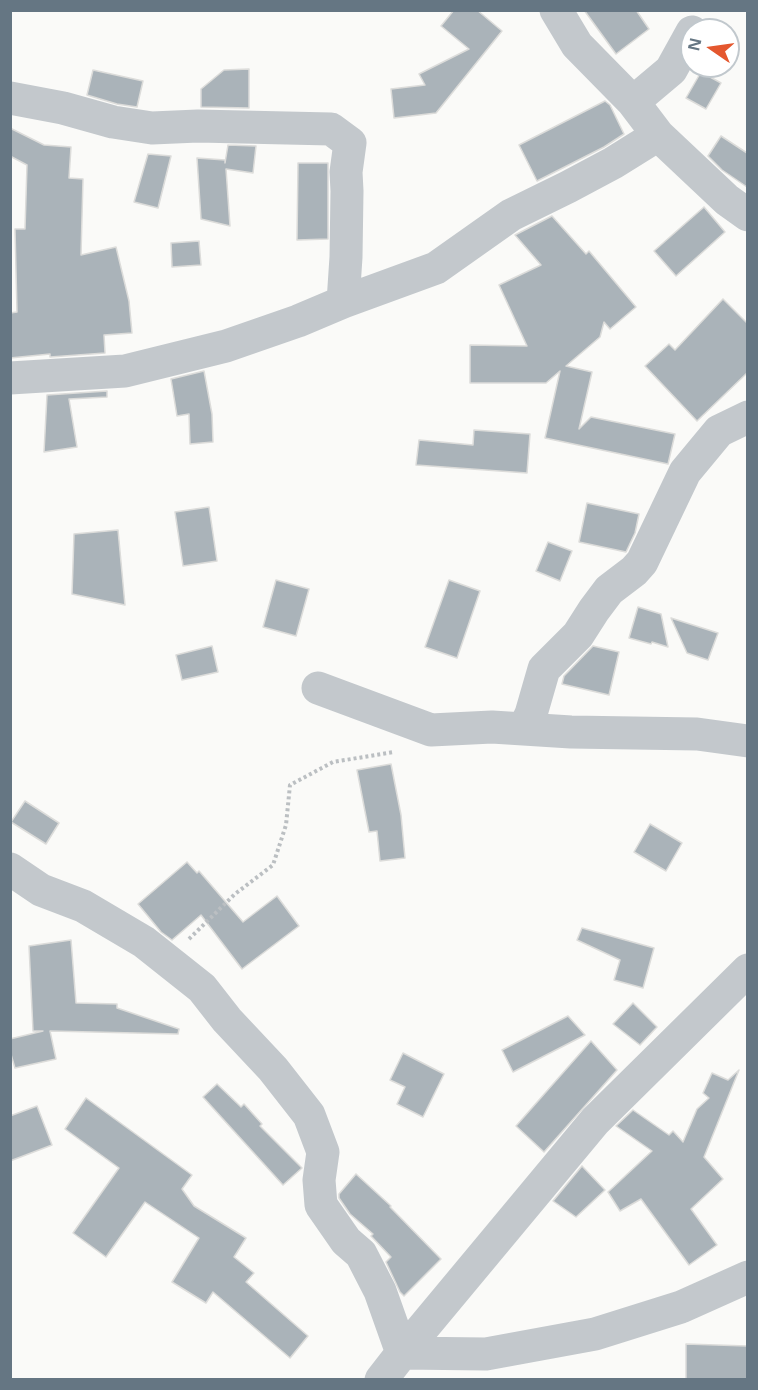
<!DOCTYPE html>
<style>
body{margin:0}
#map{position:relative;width:758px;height:1390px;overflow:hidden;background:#fafaf8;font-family:"Open Sans",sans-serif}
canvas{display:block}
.frame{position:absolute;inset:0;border:12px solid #657683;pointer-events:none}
.north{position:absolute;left:680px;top:18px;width:60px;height:60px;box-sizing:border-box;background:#fff;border:2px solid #c1c8cd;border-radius:50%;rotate:283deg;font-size:16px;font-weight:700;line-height:24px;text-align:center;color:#657683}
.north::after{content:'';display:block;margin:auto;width:21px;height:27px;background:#e4572e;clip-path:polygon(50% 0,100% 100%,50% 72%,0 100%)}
</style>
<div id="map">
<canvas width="758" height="1390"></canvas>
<div class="frame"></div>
<div class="north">N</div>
</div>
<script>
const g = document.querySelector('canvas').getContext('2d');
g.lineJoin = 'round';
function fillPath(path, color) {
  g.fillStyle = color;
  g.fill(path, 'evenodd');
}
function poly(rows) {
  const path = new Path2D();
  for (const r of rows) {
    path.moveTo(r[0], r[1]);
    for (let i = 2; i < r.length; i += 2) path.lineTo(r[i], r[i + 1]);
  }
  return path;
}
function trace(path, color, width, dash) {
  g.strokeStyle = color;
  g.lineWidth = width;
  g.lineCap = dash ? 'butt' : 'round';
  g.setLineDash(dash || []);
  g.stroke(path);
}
const building = poly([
 [454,10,477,10,502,31,436,113,394,118,391,89,425,85,419,74,469,49,441,26,454,10],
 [584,10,636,10,649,29,616,54,584,10],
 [249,69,249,108,201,107,201,89,224,70,249,69],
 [93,70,143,81,137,107,117,104,87,95,93,70],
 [701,72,721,83,706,109,686,98,701,72],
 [605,101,610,105,624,134,604,147,537,181,519,145,605,101],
 [10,128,44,145,71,147,69,178,83,179,81,255,116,247,129,301,132,333,104,335,105,353,50,357,50,354,10,358,10,313,17,312,15,229,25,229,27,165,10,156,10,128],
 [721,136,747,153,747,187,722,170,708,156,721,136],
 [228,145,256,146,253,173,226,169,230,226,201,219,197,158,225,160,225,163,228,145],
 [148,154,171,156,158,208,134,202,148,154],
 [298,163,328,163,328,239,297,240,298,163],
 [704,207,725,232,676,276,654,251,704,207],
 [552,216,586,254,589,251,636,307,610,329,604,322,600,337,566,366,592,372,579,429,591,417,675,434,668,464,545,438,560,371,546,383,470,383,470,345,527,346,499,285,541,265,515,235,552,216],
 [199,241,201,265,172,267,171,243,199,241],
 [723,299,747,323,747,373,697,421,645,366,669,344,675,350,723,299],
 [204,371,212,414,213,442,190,444,189,414,177,416,171,379,204,371],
 [107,391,107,397,69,399,77,447,44,452,47,395,107,391],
 [474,430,530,434,527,473,416,465,419,440,473,445,474,430],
 [587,503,639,514,635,533,626,552,579,542,587,503],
 [209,507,217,561,183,566,175,512,209,507],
 [118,530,125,605,72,594,74,534,118,530],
 [548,542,572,551,560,581,536,571,548,542],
 [276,580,309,589,296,636,263,627,276,580],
 [449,580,480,591,457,658,425,647,449,580],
 [638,607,661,614,668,647,652,642,651,644,629,638,638,607],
 [671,618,718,633,708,660,687,653,671,618],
 [212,646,218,672,182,680,176,655,212,646],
 [593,646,619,652,609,695,562,684,564,676,593,646],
 [391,764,401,815,405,858,380,861,377,831,369,832,357,770,391,764],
 [25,801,59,823,46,844,11,822,25,801],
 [650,824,682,843,666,871,634,852,650,824],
 [187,862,197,873,199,871,243,922,277,896,299,926,242,969,201,915,172,940,161,932,138,904,187,862],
 [582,928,654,948,643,988,614,980,620,960,577,940,582,928],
 [71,940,76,1003,117,1004,117,1008,179,1029,178,1034,50,1031,56,1059,15,1068,10,1051,10,1039,43,1031,33,1031,29,946,71,940],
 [633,1003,657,1027,640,1045,613,1024,633,1003],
 [568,1016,585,1035,513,1072,502,1050,568,1016],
 [591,1041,617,1070,544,1152,516,1126,591,1041],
 [403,1053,444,1074,423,1117,397,1104,405,1087,390,1080,403,1053],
 [739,1070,704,1157,723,1179,691,1209,717,1245,689,1265,641,1199,620,1211,608,1192,652,1151,616,1126,633,1110,669,1135,673,1131,683,1142,697,1109,709,1098,703,1093,712,1073,728,1080,739,1070],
 [217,1084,241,1107,244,1104,262,1124,260,1126,302,1168,283,1185,203,1097,217,1084],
 [86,1098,192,1175,182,1189,194,1206,246,1238,234,1257,254,1273,246,1282,308,1336,290,1358,213,1292,206,1303,172,1282,199,1238,145,1202,106,1257,73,1233,119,1168,65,1129,86,1098],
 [37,1106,52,1145,10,1161,10,1116,37,1106],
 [582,1166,605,1190,576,1217,553,1201,582,1166],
 [356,1174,391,1206,390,1207,441,1259,404,1296,400,1292,386,1262,391,1257,371,1236,373,1234,350,1214,339,1198,339,1194,356,1174],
 [686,1344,747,1346,747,1380,686,1380,686,1344]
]);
const path = poly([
 [189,939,235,894,273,865,286,825,290,785,333,762,394,752]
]);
const street = poly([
 [556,10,577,45,633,102,658,135],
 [10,98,63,108,113,122,152,128,198,126,331,129,350,143,346,172,347,191,346,257,343,302],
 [633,102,671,70,692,32],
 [10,378,125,371,226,346,298,321,343,302,436,268,511,215,568,187,613,163,658,135,727,200,748,215],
 [318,688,431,730,492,727,571,732,697,734,748,741],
 [524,729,531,714,544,669,578,635,594,610,609,590,634,571,642,562,685,472,719,431,748,417],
 [10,869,41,890,83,906,144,942,202,988,227,1020,273,1069,309,1115,323,1152,319,1180,321,1205,346,1241,361,1254,380,1291,402,1353],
 [402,1353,595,1121,748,970],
 [381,1380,402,1353,486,1354,595,1334,681,1307,748,1277]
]);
fillPath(building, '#aab3b9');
trace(building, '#dcdcda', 1.5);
trace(path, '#bbbfc2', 4, [3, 3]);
trace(street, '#c3c8cc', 33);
</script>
